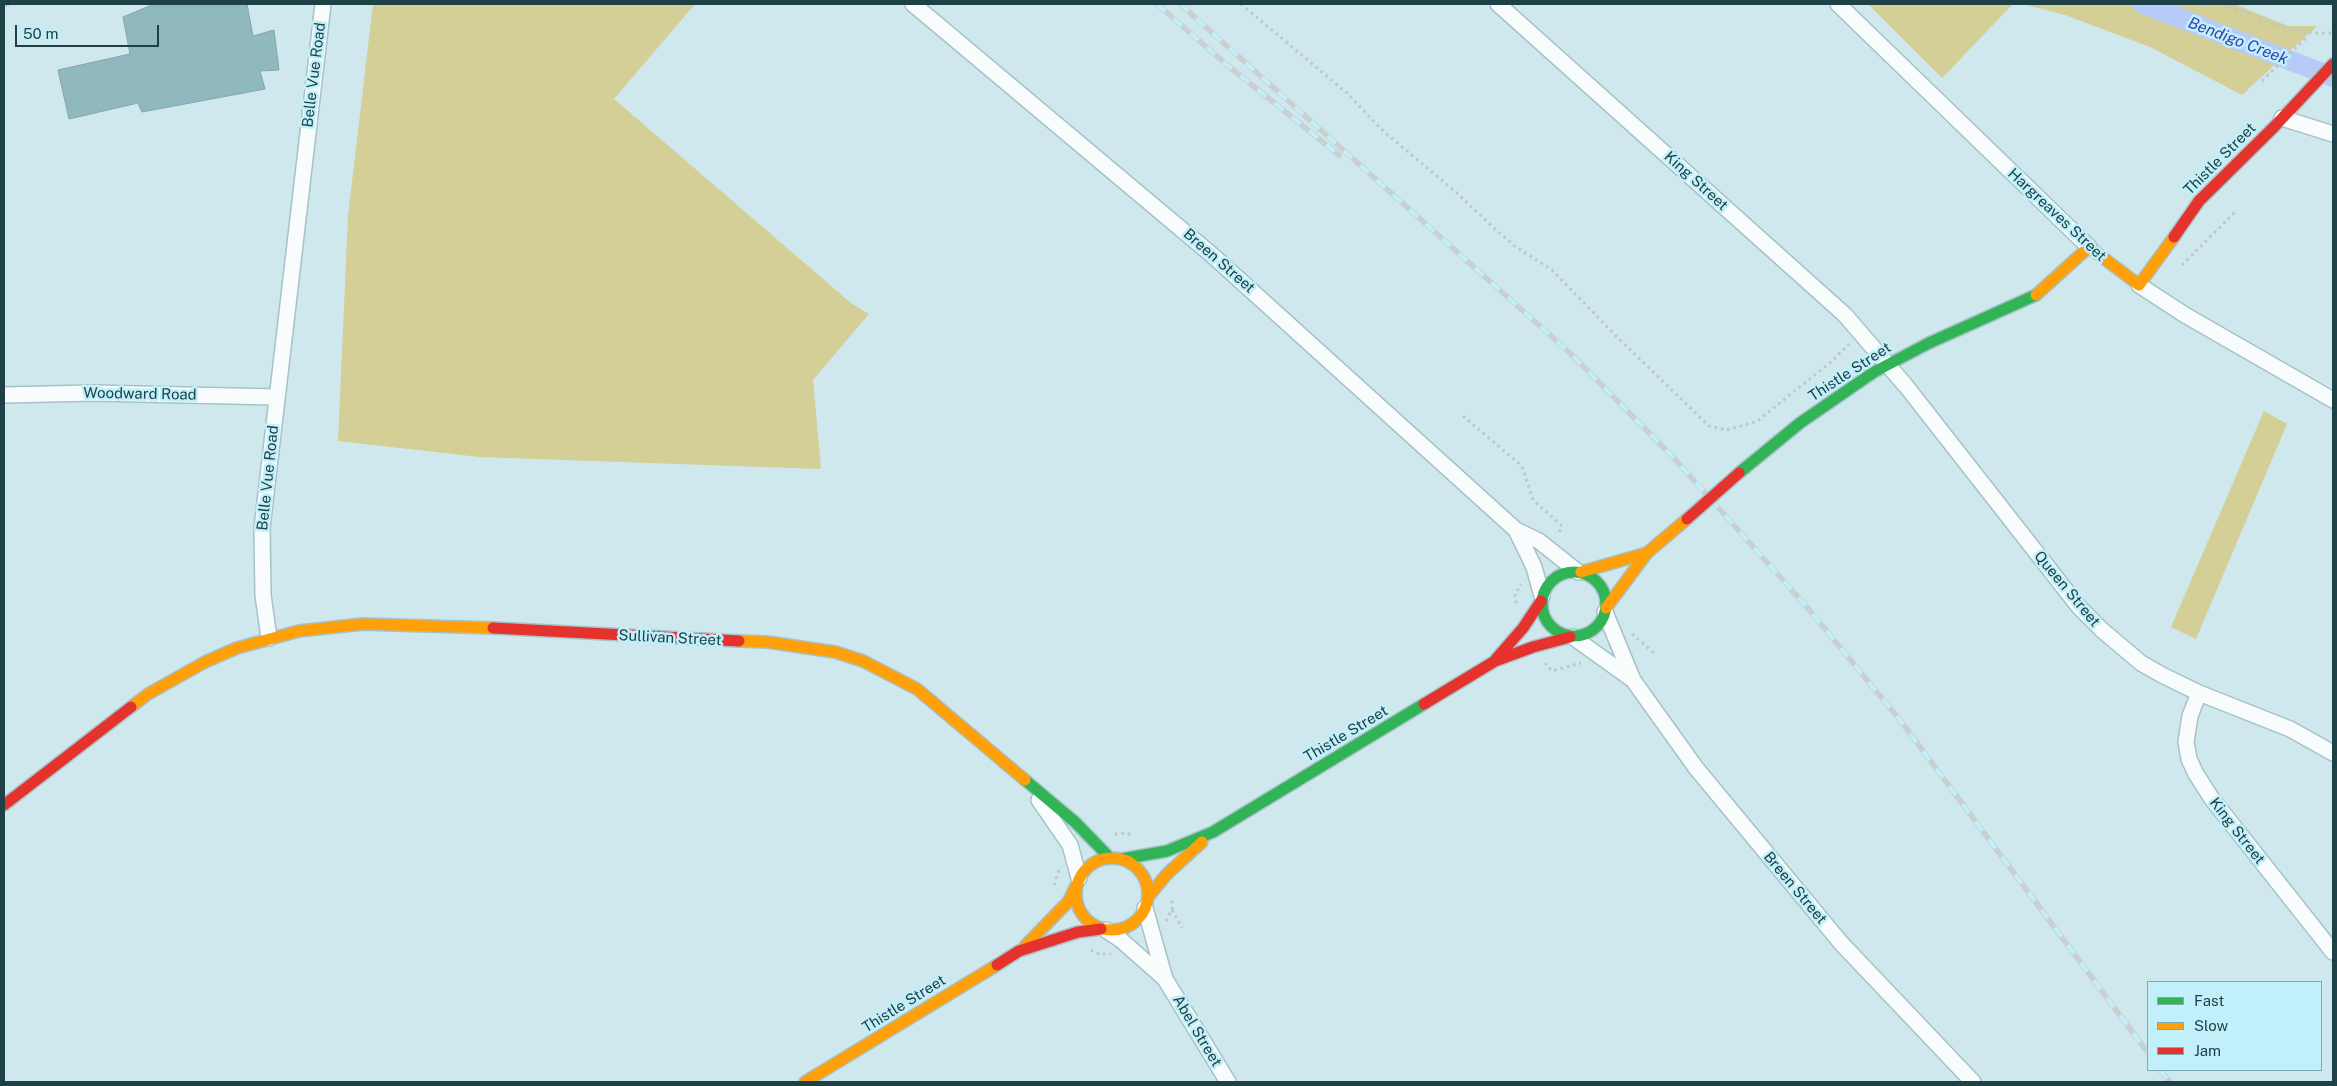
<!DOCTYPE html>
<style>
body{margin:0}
#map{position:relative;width:2337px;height:1086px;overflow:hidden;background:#cfe8ed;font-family:"Public Sans",sans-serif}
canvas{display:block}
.frame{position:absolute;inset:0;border:5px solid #1e4047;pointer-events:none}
.legend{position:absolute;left:2147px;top:981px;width:175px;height:90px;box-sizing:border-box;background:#c2f0fa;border:1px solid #80aab2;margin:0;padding:6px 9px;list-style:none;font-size:15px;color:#1e4047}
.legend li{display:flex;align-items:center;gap:10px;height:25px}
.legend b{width:25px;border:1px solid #80aab2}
.scale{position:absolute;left:15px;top:25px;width:144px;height:22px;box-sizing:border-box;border:2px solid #1e4047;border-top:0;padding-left:6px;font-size:15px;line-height:18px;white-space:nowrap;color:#1e4047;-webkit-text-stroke:4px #c2f0fa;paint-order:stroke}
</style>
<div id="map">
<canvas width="2337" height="1086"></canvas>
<div class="frame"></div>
<ul class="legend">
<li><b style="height:6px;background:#30b455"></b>Fast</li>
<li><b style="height:6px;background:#ff9f0a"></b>Slow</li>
<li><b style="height:6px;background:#e5322d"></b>Jam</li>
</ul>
<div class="scale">50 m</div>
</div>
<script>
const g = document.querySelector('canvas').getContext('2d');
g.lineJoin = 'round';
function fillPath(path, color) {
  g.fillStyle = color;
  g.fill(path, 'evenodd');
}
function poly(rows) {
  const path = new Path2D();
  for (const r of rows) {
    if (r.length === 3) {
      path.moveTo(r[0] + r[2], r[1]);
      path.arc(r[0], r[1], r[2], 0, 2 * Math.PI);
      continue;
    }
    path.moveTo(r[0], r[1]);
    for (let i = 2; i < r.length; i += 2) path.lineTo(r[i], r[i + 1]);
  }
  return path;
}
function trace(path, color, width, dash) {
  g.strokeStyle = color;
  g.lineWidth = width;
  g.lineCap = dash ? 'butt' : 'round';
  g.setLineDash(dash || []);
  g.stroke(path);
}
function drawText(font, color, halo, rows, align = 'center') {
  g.font = font + ' "Public Sans",sans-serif';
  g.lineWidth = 5;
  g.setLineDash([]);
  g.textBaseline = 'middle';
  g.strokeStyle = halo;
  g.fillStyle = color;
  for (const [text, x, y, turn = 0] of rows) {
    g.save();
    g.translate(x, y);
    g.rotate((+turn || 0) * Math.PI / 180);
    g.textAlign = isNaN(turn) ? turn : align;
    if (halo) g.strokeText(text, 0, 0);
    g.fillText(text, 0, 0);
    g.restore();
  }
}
const green = poly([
 [373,4,695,4,614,99,851,303,869,314,813,380,821,469,479,457,338,441,348,216],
 [1868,4,2013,4,1942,78],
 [2023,4,2234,4,2288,26,2317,26,2242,95,2150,47,2065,15],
 [2264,411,2287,424,2196,639,2171,627]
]);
const stream = poly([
 [4,5,7,4]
]);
const canal = poly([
 [2143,4,2333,77]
]);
const building = poly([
 [154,4,247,4,253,36,274,30,279,70,260,71,265,89,142,112,138,103,69,119,58,70,130,54,123,17,154,4]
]);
const path = poly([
 [1241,4,1348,94,1382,130,1457,193,1497,231,1516,247,1552,270,1614,334,1709,426,1726,430,1756,422,1831,362,1849,344],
 [2223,4,2287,29,2313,33,2333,33],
 [2262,81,2306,38],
 [2182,265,2236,211],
 [1463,416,1522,466,1533,500,1562,526,1558,535],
 [1516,603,1515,595,1521,584],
 [1632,634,1654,653],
 [1545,663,1552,671,1581,663],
 [1115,834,1127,833,1133,836],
 [1054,885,1059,870],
 [1172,910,1182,928],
 [1166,921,1172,909,1172,899],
 [1091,950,1099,954,1111,954]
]);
const street = poly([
 [913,4,1212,255,1516,530,1539,541,1578,572],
 [1498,4,1845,315,1906,386,2079,607,2102,630,2141,663,2162,675,2199,693,2290,729,2333,753],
 [1838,4,2089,247],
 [2282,118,2333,134],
 [2139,285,2185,315,2333,400],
 [4,395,93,393,277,397],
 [1516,530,1534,567,1542,596],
 [1605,612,1633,680,1696,768,1841,943,1973,1082],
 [1573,637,1633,680],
 [269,638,263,595,262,528,323,4],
 [2199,693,2190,716,2186,742,2189,759,2196,774,2212,799,2333,952],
 [1039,800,1070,845,1079,878],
 [1145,908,1165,979,1228,1082],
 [1106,930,1121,940,1164,978]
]);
const fast = poly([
 [1739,473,1800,423,1874,372,1929,343,2036,295],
 [1574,604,32],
 [1025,780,1075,822,1109,857],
 [1122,859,1167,851,1213,832,1424,704]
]);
const slow = poly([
 [2036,295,2089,247,2139,285,2174,237],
 [1581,572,1647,553],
 [1606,608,1647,553,1687,519],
 [739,641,767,642,835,652,863,661,917,689,1025,780],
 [131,707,148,694,205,662,237,648,299,631,363,624,493,628],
 [1112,894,36],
 [1148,897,1167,874,1202,842],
 [1025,946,1068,902,1076,886],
 [805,1082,997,965]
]);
const jam = poly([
 [2174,237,2199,201,2274,127,2333,64],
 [493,628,739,641],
 [1496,659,1523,628,1541,601],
 [1424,704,1495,661,1533,647,1570,637],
 [4,805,131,707],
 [997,965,1019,951,1078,932,1101,929]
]);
const rail = poly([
 [1157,4,1226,64,1339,155],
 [1180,4,1570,353,1672,456,1806,606,1900,720,2148,1053],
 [2160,1070,2170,1082]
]);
const jamBridge = poly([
 [1687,519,1739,473]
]);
const streetNames = [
 ["Belle Vue Road",314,75,-83],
 ["Thistle Street",2220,159,-45],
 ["King Street",1696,181,42],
 ["Hargreaves Street",2057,215,43],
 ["Breen Street",1219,261,41],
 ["Thistle Street",1850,372,-33],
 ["Woodward Road",140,394,1],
 ["Belle Vue Road",268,478,-84],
 ["Queen Street",2067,589,50],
 ["Sullivan Street",670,638,3],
 ["Thistle Street",1346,734,-31],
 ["King Street",2237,831,52],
 ["Breen Street",1795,888,50],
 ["Thistle Street",904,1004,-32],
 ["Abel Street",1197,1031,59]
];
const waterNames = [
 ["Bendigo Creek",2238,41,21]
];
fillPath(green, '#d4ce97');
trace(stream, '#b7cbf8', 5.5);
trace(canal, '#b7cbf8', 20);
fillPath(building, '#90b8bf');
trace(building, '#88a3a8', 1);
trace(street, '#a7c2c7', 18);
trace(fast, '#a7c2c7', 14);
trace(slow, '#a7c2c7', 14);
trace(jam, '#a7c2c7', 14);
trace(path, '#bbc7c8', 3, [2.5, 4]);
trace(street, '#f8fcfc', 15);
trace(fast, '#30b455', 11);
trace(slow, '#ff9f0a', 11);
trace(jam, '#e5322d', 11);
trace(rail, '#c8d0d2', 5.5);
trace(rail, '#c2f0fa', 4, [11]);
trace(jamBridge, '#a7c2c7', 14, []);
trace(jamBridge, '#e5322d', 11);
drawText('15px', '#1e4047', '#c2f0fa', streetNames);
drawText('italic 16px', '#343fb2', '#c2f0fa', waterNames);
</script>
